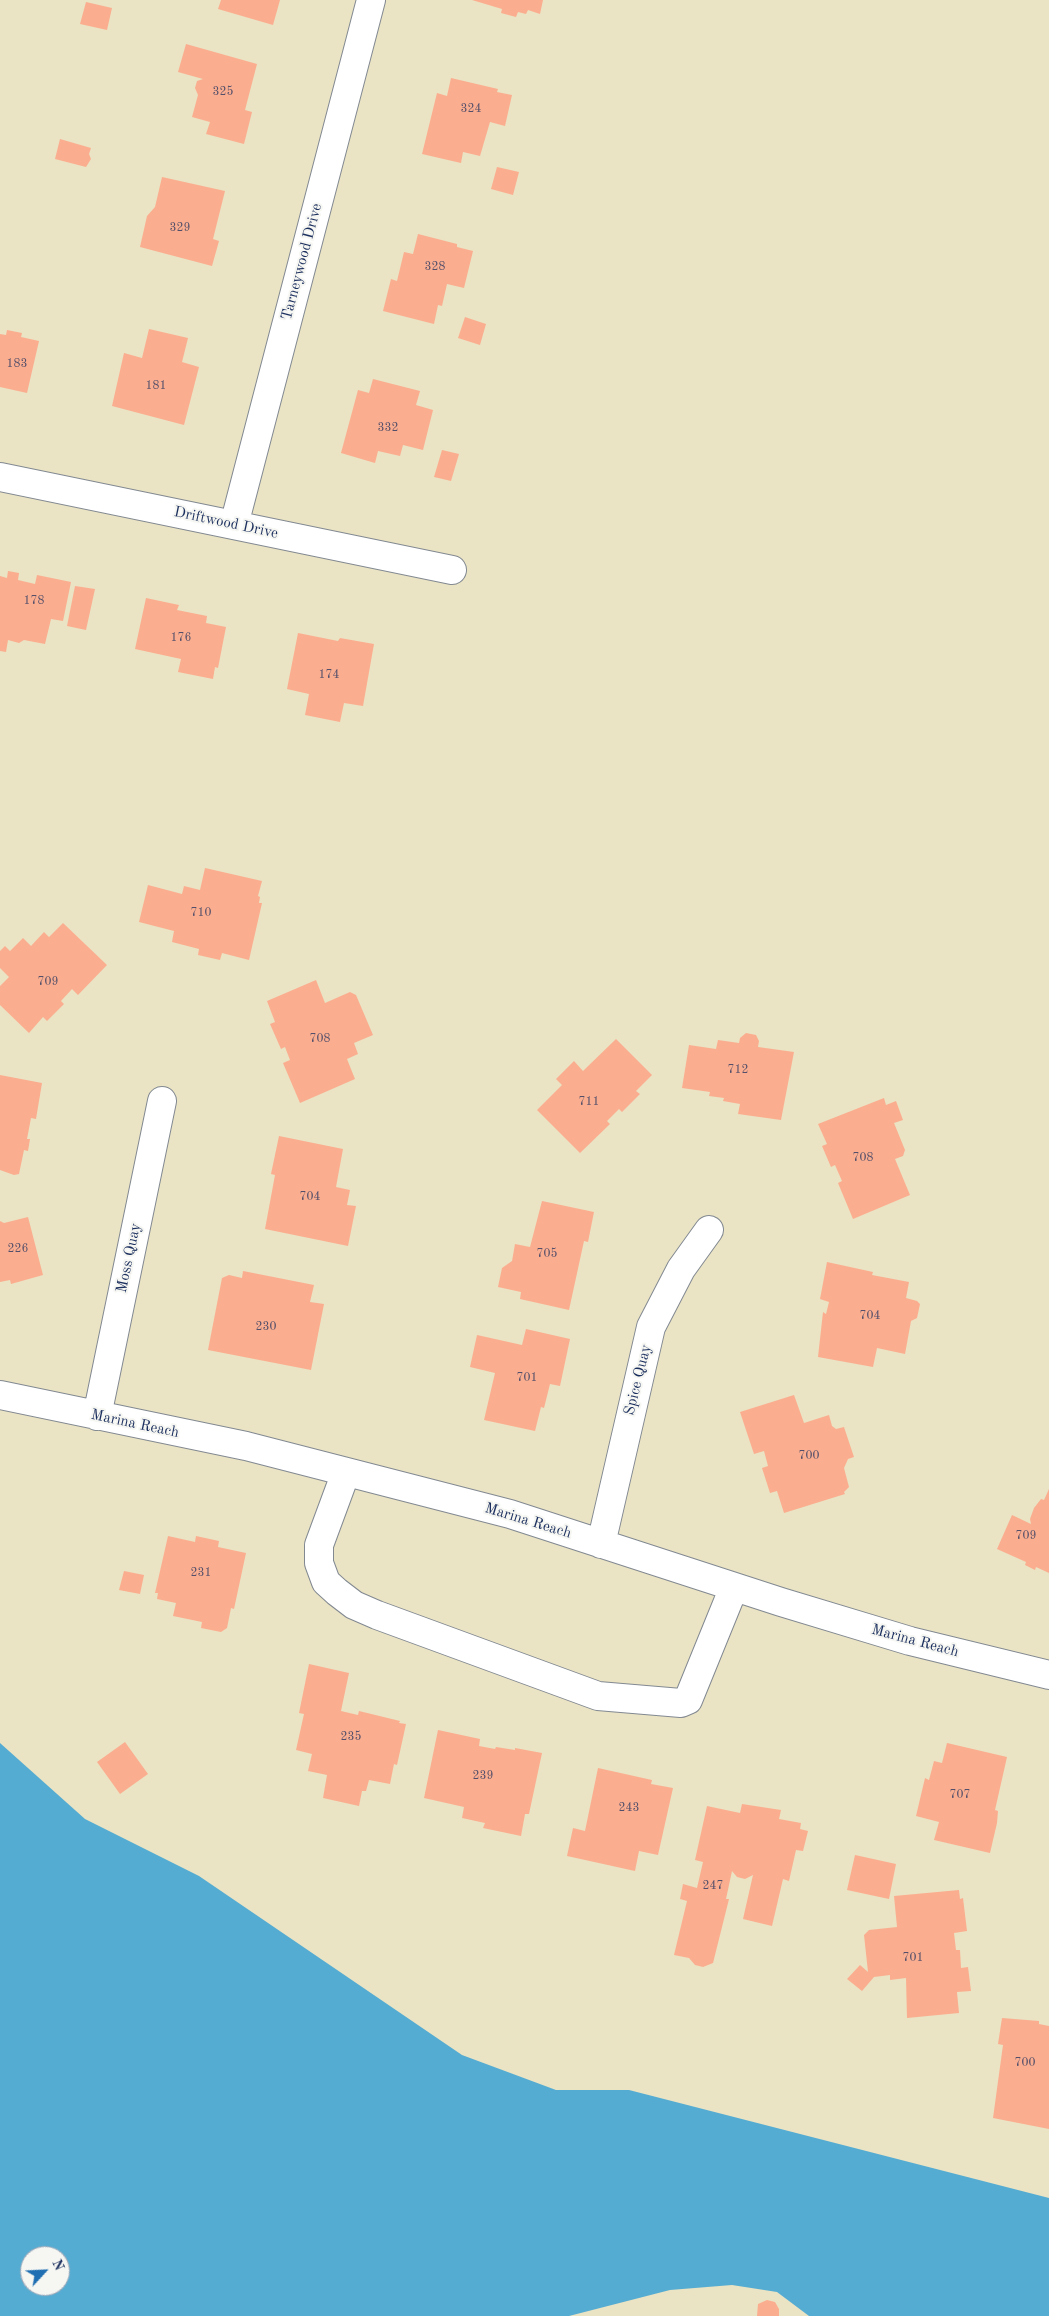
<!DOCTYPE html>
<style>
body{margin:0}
#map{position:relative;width:1049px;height:2316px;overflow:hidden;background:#eae3c4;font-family:"Old Standard TT",serif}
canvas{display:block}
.north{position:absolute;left:20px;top:2246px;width:50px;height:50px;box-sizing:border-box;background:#f6f6f2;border:1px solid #9ea6b7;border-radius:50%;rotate:65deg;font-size:14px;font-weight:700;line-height:20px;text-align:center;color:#1b2f5e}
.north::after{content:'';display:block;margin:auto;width:18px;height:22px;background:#1f6fb2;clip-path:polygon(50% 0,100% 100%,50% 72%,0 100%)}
</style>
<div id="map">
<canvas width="1049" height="2316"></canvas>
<div class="north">N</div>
</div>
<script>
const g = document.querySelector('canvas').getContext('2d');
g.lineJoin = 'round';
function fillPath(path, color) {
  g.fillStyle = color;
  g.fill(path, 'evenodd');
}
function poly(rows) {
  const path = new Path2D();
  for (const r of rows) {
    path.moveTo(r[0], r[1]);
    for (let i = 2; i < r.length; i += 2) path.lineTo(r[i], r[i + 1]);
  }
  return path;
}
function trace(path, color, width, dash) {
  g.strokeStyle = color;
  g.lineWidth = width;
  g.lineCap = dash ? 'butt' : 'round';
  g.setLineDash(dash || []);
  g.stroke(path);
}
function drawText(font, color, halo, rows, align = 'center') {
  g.font = font + ' "Old Standard TT",serif';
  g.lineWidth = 4;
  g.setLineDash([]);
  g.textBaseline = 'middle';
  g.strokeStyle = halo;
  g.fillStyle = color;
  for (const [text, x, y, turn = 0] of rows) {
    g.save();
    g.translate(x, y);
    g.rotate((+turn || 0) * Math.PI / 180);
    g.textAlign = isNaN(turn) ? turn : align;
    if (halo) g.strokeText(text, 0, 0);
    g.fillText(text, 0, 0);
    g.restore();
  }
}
const water = poly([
 [0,1743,85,1819,199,1876,462,2055,556,2090,629,2090,1049,2198,1049,2316,809,2316,777,2292,732,2285,670,2290,569,2316,0,2316],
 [30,2256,60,2256,60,2286,30,2286]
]);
const building = poly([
 [221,0,280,0,273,25,218,9],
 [472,0,543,0,540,14,528,10,526,14,518,12,516,17,501,13,502,9],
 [86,2,112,8,107,30,80,24],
 [186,44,257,64,245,110,252,112,244,144,206,134,210,122,192,117,198,95,195,88,197,81,203,79,178,72],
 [451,78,498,89,497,92,512,95,505,126,490,122,480,156,463,152,461,163,422,154,437,93,447,96],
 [60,139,91,148,89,154,91,159,86,167,55,159],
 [497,167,519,172,513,195,491,189],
 [162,177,225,191,213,239,219,241,212,266,140,247,147,216,155,207],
 [418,234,457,244,457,247,473,251,464,288,447,284,442,306,438,305,434,324,383,311,391,279,397,281,404,252,413,254],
 [465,317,486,324,480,345,458,338],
 [149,329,188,338,182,362,199,367,184,425,112,406,124,353,142,358],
 [7,330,22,333,21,337,39,341,27,393,0,387,0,334,6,335],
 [373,379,420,391,416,405,433,410,423,450,403,445,400,456,378,451,375,463,341,453,358,390,369,393],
 [442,450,459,454,451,481,434,477],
 [8,571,19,573,18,580,35,584,37,575,71,582,63,621,51,619,45,644,24,640,19,643,8,640,6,652,0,651,0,576,7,578],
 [75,586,95,589,86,630,67,626],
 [146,598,179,605,177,610,207,616,206,623,226,627,218,668,215,667,213,679,178,672,181,659,135,649],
 [298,633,338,641,340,638,374,644,363,706,344,703,340,722,305,715,309,694,287,689],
 [205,868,262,881,258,896,260,897,259,903,262,903,249,960,222,953,220,960,198,955,199,949,172,942,174,931,139,922,148,885,182,894,184,886,200,890],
 [63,923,107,965,78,995,72,989,61,1001,64,1004,47,1021,43,1017,29,1033,0,1005,0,986,9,977,0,968,0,951,5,946,10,951,23,938,31,946,44,932,49,937],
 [316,980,325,1003,350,992,356,995,373,1035,354,1043,358,1054,347,1059,355,1079,300,1103,283,1063,290,1060,285,1047,281,1049,270,1024,275,1022,267,1001],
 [746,1033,756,1035,759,1041,758,1047,794,1052,781,1120,738,1114,740,1104,723,1101,724,1098,709,1096,710,1092,682,1088,689,1045,716,1049,718,1040,739,1043,740,1038],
 [616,1039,652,1075,636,1091,640,1094,622,1112,619,1109,607,1121,610,1124,580,1153,537,1110,562,1085,556,1079,574,1061,583,1071],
 [0,1075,42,1083,36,1119,31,1118,27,1139,30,1139,28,1151,24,1150,19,1174,14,1175,0,1170],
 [884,1098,886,1105,896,1101,903,1120,894,1123,905,1150,903,1156,895,1159,910,1195,853,1219,838,1183,842,1181,835,1165,831,1167,822,1146,827,1144,818,1124],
 [279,1136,343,1149,336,1187,350,1190,347,1205,356,1206,348,1246,265,1229,275,1175,271,1174],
 [542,1201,594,1212,588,1242,584,1241,569,1310,520,1299,521,1292,498,1287,502,1268,512,1261,515,1244,530,1247],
 [28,1217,43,1275,11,1284,10,1280,0,1282,0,1221,4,1223],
 [827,1262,873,1272,872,1275,909,1282,906,1298,917,1301,920,1304,917,1318,911,1321,905,1354,877,1348,873,1367,818,1357,823,1312,826,1314,829,1302,820,1299],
 [243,1271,314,1285,310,1302,324,1304,311,1370,208,1350,222,1278,229,1275,242,1278],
 [526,1329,570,1339,560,1386,550,1384,544,1408,541,1407,535,1431,484,1420,495,1373,470,1367,477,1335,522,1345],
 [794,1395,804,1423,829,1415,832,1426,836,1429,844,1427,854,1457,848,1459,844,1468,849,1487,844,1492,845,1494,784,1513,777,1491,770,1493,762,1468,768,1466,764,1451,754,1454,740,1412],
 [1049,1489,1049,1573,1036,1567,1035,1570,1025,1565,1026,1562,997,1549,1012,1515,1031,1524,1030,1519,1034,1508,1041,1499,1044,1500],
 [168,1536,195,1542,196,1536,219,1541,218,1547,246,1553,234,1609,231,1608,227,1628,221,1632,201,1628,202,1622,173,1616,176,1603,157,1599,158,1593,155,1593],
 [124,1571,144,1575,140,1594,119,1590],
 [309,1664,349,1673,341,1711,358,1715,359,1711,400,1721,399,1723,406,1724,397,1765,394,1764,390,1784,369,1780,366,1791,362,1791,359,1806,323,1798,327,1775,308,1771,312,1754,296,1750,304,1714,299,1713],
 [438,1730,480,1739,479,1746,495,1749,496,1747,515,1750,515,1748,542,1753,529,1814,525,1814,521,1836,483,1828,485,1823,462,1818,464,1807,424,1798],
 [125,1742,148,1774,120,1794,97,1762],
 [947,1743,1007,1757,995,1810,998,1811,997,1823,990,1853,934,1840,939,1822,916,1816,925,1778,929,1780,934,1761,942,1763],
 [598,1768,652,1780,651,1784,673,1788,658,1855,639,1851,635,1871,567,1856,573,1828,585,1831],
 [742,1804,781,1810,779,1819,801,1823,800,1829,808,1831,803,1851,796,1850,789,1881,783,1879,772,1926,743,1919,753,1875,745,1879,737,1877,732,1871,726,1899,729,1899,713,1963,703,1967,695,1965,689,1958,674,1955,687,1901,680,1899,683,1884,697,1888,703,1862,695,1860,707,1806,740,1813],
 [855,1855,896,1864,889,1899,847,1890],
 [959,1890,960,1899,963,1898,967,1931,954,1933,956,1950,960,1950,961,1968,968,1967,971,1991,957,1992,959,2013,907,2018,906,1978,890,1980,890,1975,874,1977,862,1991,847,1979,860,1965,868,1972,864,1935,869,1930,897,1927,894,1896],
 [1002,2018,1039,2021,1039,2024,1049,2026,1049,2129,993,2118,1003,2045,998,2044],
 [767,2300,775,2302,779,2309,779,2316,757,2316,758,2304]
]);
const minor = poly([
 [0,477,452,570],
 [234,525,371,0],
 [0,1395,246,1446,510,1514,781,1602,910,1641,1049,1675],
 [97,1416,162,1101],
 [346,1472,319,1545,319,1563,326,1582,337,1592,354,1605,377,1615,598,1696,681,1703,688,1700,734,1587],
 [601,1544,651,1327,681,1269,709,1230]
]);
const numberNames = [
 ["325",223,92],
 ["324",471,109],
 ["329",180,228],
 ["328",435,267],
 ["183",17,364],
 ["181",156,386],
 ["332",388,428],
 ["178",34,601],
 ["176",181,638],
 ["174",329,675],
 ["710",201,913],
 ["709",48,982],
 ["708",320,1039],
 ["712",738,1070],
 ["711",589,1102],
 ["708",863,1158],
 ["704",310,1197],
 ["226",18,1249],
 ["705",547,1254],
 ["704",870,1316],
 ["230",266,1327],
 ["701",527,1378],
 ["700",809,1456],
 ["709",1026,1536],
 ["231",201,1573],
 ["235",351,1737],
 ["239",483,1776],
 ["707",960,1795],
 ["243",629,1808],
 ["247",713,1886],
 ["701",913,1958],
 ["700",1025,2063]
];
const streetNames = [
 ["Tarneywood Drive",302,262,-75],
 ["Driftwood Drive",226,523,12],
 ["Moss Quay",129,1258,-78],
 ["Spice Quay",638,1380,-76],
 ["Marina Reach",135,1424,12],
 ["Marina Reach",528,1521,17],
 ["Marina Reach",915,1641,15]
];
fillPath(water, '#55acd2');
fillPath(building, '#fbae8f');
trace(minor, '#828991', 30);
trace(minor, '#fff', 28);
drawText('12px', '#534f6a', null, numberNames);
drawText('15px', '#1b2f5e', '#f6f6f2', streetNames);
</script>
